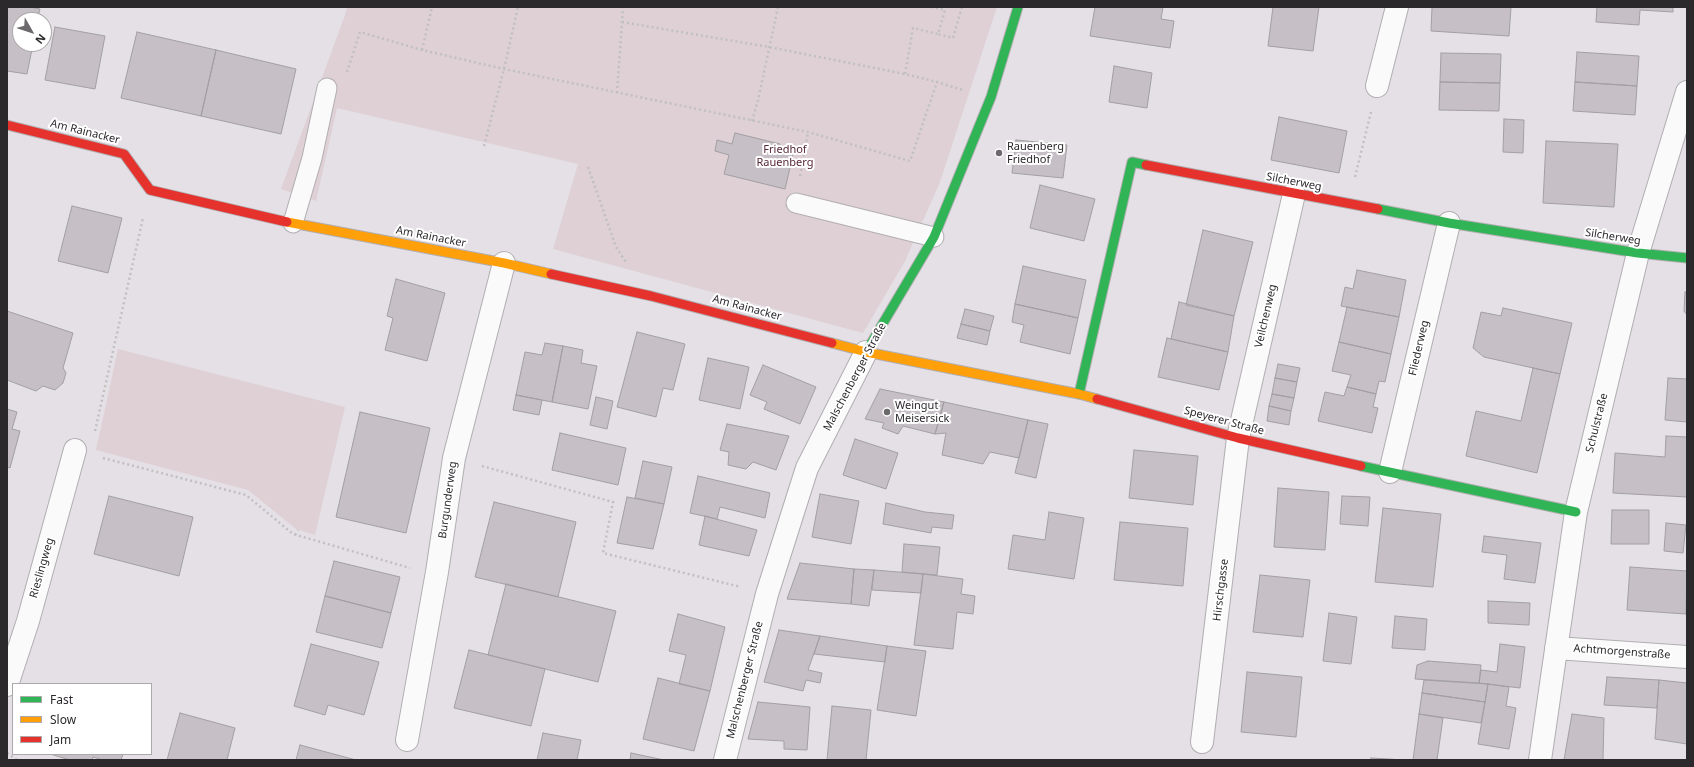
<!DOCTYPE html>
<meta charset="utf-8">
<style>
body{margin:0}
#map{position:relative;width:1694px;height:767px;overflow:hidden;background:#e4e0e5;font-family:"Noto Sans",sans-serif}
canvas{display:block}
.frame{position:absolute;inset:0;border:8px solid #2c292d;pointer-events:none}
.legend{position:absolute;left:12px;top:683px;width:140px;height:72px;box-sizing:border-box;background:#fff;border:1px solid #aba9ab;margin:0;padding:5px 7px;list-style:none;font-size:12px;color:#2c292d}
.legend li{display:flex;align-items:center;gap:8px;height:20px}
.legend b{width:20px;border:1px solid #aba9ab}
.north{position:absolute;left:12px;top:12px;width:40px;height:40px;box-sizing:border-box;background:#fff;border:1px solid #aba9ab;border-radius:50%;rotate:129deg;font-size:11px;font-weight:700;line-height:16px;text-align:center;color:#2c292d}
.north::after{content:'';display:block;margin:auto;width:14px;height:18px;background:#6c696d;clip-path:polygon(50% 0,100% 100%,50% 72%,0 100%)}
</style>
<div id="map">
<canvas width="1694" height="767"></canvas>
<div class="frame"></div>
<ul class="legend">
<li><b style="height:5px;background:#30b455"></b>Fast</li>
<li><b style="height:5px;background:#ff9f0a"></b>Slow</li>
<li><b style="height:5px;background:#e5322d"></b>Jam</li>
</ul>
<div class="north">N</div>
</div>
<script>
const g = document.querySelector('canvas').getContext('2d');
g.lineJoin = 'round';
function fillPath(path, color) {
  g.fillStyle = color;
  g.fill(path, 'evenodd');
}
function poly(rows) {
  const path = new Path2D();
  for (const r of rows) {
    path.moveTo(r[0], r[1]);
    for (let i = 2; i < r.length; i += 2) path.lineTo(r[i], r[i + 1]);
  }
  return path;
}
function trace(path, color, width, dash) {
  g.strokeStyle = color;
  g.lineWidth = width;
  g.lineCap = dash ? 'butt' : 'round';
  g.setLineDash(dash || []);
  g.stroke(path);
}
function drawText(font, color, halo, rows, align = 'center') {
  g.font = font + ' "Noto Sans",sans-serif';
  g.lineWidth = 4;
  g.setLineDash([]);
  g.textBaseline = 'middle';
  g.strokeStyle = halo;
  g.fillStyle = color;
  for (const [text, x, y, turn = 0] of rows) {
    g.save();
    g.translate(x, y);
    g.rotate((+turn || 0) * Math.PI / 180);
    g.textAlign = isNaN(turn) ? turn : align;
    if (halo) g.strokeText(text, 0, 0);
    g.fillText(text, 0, 0);
    g.restore();
  }
}
const green = poly([
 [347,7,997,7,940,182,905,261,863,333,553,249,578,164,337,108,316,201,281,189,345,15],
 [118,349,345,407,315,535,296,529,248,490,96,450]
]);
const building = poly([
 [7,7,30,7,40,9,37,20,20,20,20,44,33,44,27,74,7,71,7,7],
 [1095,7,1163,7,1161,19,1174,21,1170,48,1090,36,1095,7],
 [1273,7,1319,7,1313,51,1268,46,1273,7],
 [1432,7,1511,7,1509,36,1431,31,1432,7],
 [1597,7,1673,7,1673,12,1640,10,1639,25,1596,22,1597,7],
 [55,27,105,36,95,89,45,80,55,27],
 [137,32,216,50,201,116,121,98,137,32],
 [216,50,296,69,281,134,201,116,216,50],
 [1577,52,1639,56,1637,86,1575,82,1577,52],
 [1441,53,1501,54,1500,83,1440,82,1441,53],
 [1114,66,1152,73,1147,108,1109,102,1114,66],
 [1440,82,1500,83,1499,111,1439,110,1440,82],
 [1575,82,1637,86,1635,115,1573,111,1575,82],
 [1279,117,1347,131,1339,173,1271,160,1279,117],
 [1504,119,1524,120,1523,153,1503,152,1504,119],
 [735,133,780,144,779,147,794,150,785,189,724,174,729,155,715,151,717,140,732,144,735,133],
 [1016,140,1067,145,1063,178,1012,173,1016,140],
 [1546,141,1618,144,1614,207,1543,203,1546,141],
 [1040,185,1095,199,1084,241,1030,228,1040,185],
 [72,206,122,218,108,273,58,261,72,206],
 [1203,230,1253,242,1234,316,1186,305,1203,230],
 [1023,266,1086,280,1078,318,1015,304,1023,266],
 [1357,270,1406,280,1399,317,1341,306,1345,287,1353,289,1357,270],
 [396,279,445,293,427,361,385,350,393,318,387,316,396,279],
 [1685,292,1687,292,1687,315,1684,311,1685,292],
 [1179,302,1234,316,1228,352,1171,339,1179,302],
 [1015,304,1078,318,1070,354,1020,342,1024,325,1012,322,1015,304],
 [1347,307,1399,317,1391,354,1339,342,1347,307],
 [1503,308,1572,323,1560,374,1484,357,1473,348,1481,312,1501,316,1503,308],
 [965,309,994,316,990,331,961,324,965,309],
 [7,311,73,333,63,368,66,373,63,383,55,390,43,386,36,391,7,380,7,311],
 [961,324,990,331,987,345,957,338,961,324],
 [637,332,685,344,673,390,663,388,656,417,617,407,637,332],
 [1167,338,1228,352,1219,390,1158,377,1167,338],
 [1339,342,1391,354,1385,382,1379,381,1376,394,1347,387,1351,375,1332,371,1339,342],
 [545,343,563,346,552,402,516,395,525,352,542,355,545,343],
 [563,346,583,350,581,363,597,366,588,409,552,402,563,346],
 [708,358,749,367,740,409,699,400,708,358],
 [1278,364,1300,368,1297,382,1275,378,1278,364],
 [763,365,816,387,800,424,764,409,767,402,750,395,763,365],
 [1533,368,1560,374,1537,473,1466,456,1476,411,1521,421,1533,368],
 [1275,378,1297,382,1294,398,1272,394,1275,378],
 [1668,378,1687,379,1687,422,1665,420,1668,378],
 [1347,387,1376,394,1373,407,1378,408,1372,433,1318,421,1325,392,1344,396,1347,387],
 [880,389,944,402,935,434,903,426,898,434,882,428,884,423,865,419,880,389],
 [1272,394,1294,398,1291,411,1269,406,1272,394],
 [516,395,542,400,539,415,513,410,516,395],
 [596,397,613,401,607,429,590,425,596,397],
 [944,402,1028,420,1019,458,990,452,983,464,942,455,946,433,935,434,944,402],
 [1269,406,1291,411,1289,425,1267,421,1269,406],
 [7,409,17,412,12,429,20,431,10,468,7,467,7,409],
 [360,412,430,428,406,533,336,517,360,412],
 [1028,420,1048,424,1036,478,1015,473,1028,420],
 [727,424,789,436,776,470,753,462,746,469,728,465,729,452,720,450,727,424],
 [560,433,626,448,618,485,552,470,560,433],
 [1666,436,1687,437,1687,497,1613,493,1615,453,1665,457,1666,436],
 [855,439,898,453,886,489,843,475,855,439],
 [1134,450,1198,456,1193,505,1129,498,1134,450],
 [643,461,672,467,664,504,635,498,643,461],
 [698,476,770,493,765,518,720,507,717,519,690,513,698,476],
 [1278,488,1329,492,1325,550,1274,547,1278,488],
 [820,494,859,501,851,544,812,537,820,494],
 [109,496,193,517,179,576,94,554,109,496],
 [1342,496,1370,497,1368,526,1340,524,1342,496],
 [627,497,664,504,653,549,617,543,627,497],
 [494,502,576,522,558,597,475,577,494,502],
 [886,503,925,512,954,515,952,529,932,527,931,533,883,524,886,503],
 [1383,508,1441,514,1433,587,1375,582,1383,508],
 [1612,510,1649,510,1649,544,1611,544,1612,510],
 [1049,512,1084,518,1074,579,1008,569,1013,535,1045,540,1049,512],
 [705,516,757,530,749,556,699,545,705,516],
 [1120,522,1188,528,1183,586,1114,580,1120,522],
 [1666,523,1686,525,1683,553,1664,551,1666,523],
 [1484,536,1541,543,1535,583,1504,579,1507,555,1482,552,1484,536],
 [904,544,940,547,937,575,902,572,904,544],
 [334,561,400,577,391,613,325,596,334,561],
 [800,563,854,569,851,604,787,599,800,563],
 [1630,567,1687,571,1686,614,1627,610,1630,567],
 [854,569,874,570,869,606,851,604,854,569],
 [874,570,923,574,921,593,872,590,874,570],
 [923,574,963,579,961,594,975,596,973,614,957,612,953,649,914,645,923,574],
 [1260,575,1310,580,1303,637,1253,632,1260,575],
 [506,584,616,611,598,682,488,655,506,584],
 [325,596,391,613,382,648,316,632,325,596],
 [1488,601,1530,603,1529,625,1488,623,1488,601],
 [1329,613,1357,617,1351,664,1323,661,1329,613],
 [678,614,725,627,710,691,679,684,686,655,669,651,678,614],
 [1395,616,1427,619,1425,650,1392,648,1395,616],
 [779,630,820,636,808,670,822,673,820,683,806,680,803,691,764,682,779,630],
 [820,636,887,646,885,662,814,654,820,636],
 [311,644,379,662,364,715,328,705,325,715,294,706,311,644],
 [1500,644,1525,647,1520,688,1479,683,1481,670,1497,672,1500,644],
 [887,646,926,651,916,716,877,710,887,646],
 [469,650,545,669,531,726,454,708,469,650],
 [1428,661,1481,665,1479,683,1415,679,1417,665,1428,661],
 [1247,672,1302,677,1296,737,1241,732,1247,672],
 [1607,677,1659,680,1657,708,1604,705,1607,677],
 [658,678,710,691,694,751,643,739,658,678],
 [1424,680,1488,684,1485,702,1422,693,1424,680],
 [1659,680,1687,683,1687,744,1655,739,1659,680],
 [1488,684,1509,687,1506,706,1516,708,1509,749,1478,744,1488,684],
 [1422,693,1485,702,1481,723,1419,714,1422,693],
 [758,702,810,707,807,750,784,749,784,741,748,739,758,702],
 [832,706,871,710,866,760,827,760,832,706],
 [180,713,235,728,227,760,167,760,180,713],
 [1419,714,1443,718,1437,760,1413,760,1419,714],
 [1572,714,1604,718,1603,760,1564,760,1572,714],
 [543,733,581,740,577,760,537,760,543,733],
 [300,745,356,760,296,760,300,745],
 [631,753,664,760,630,760,631,753],
 [50,754,123,754,121,760,103,760,93,757,92,760,70,760,50,754],
 [1371,758,1405,760,1370,760,1371,758]
]);
const path = poly([
 [931,7,945,10,938,34,953,38,962,7],
 [622,22,769,47,905,74,937,82],
 [422,50,432,7],
 [347,72,360,32,422,50,504,69,808,132,910,161,937,82,963,90],
 [905,74,913,28,938,34],
 [617,93,623,7],
 [752,121,758,100,778,7],
 [484,146,504,69,518,7],
 [588,167,616,247,626,262],
 [800,176,808,132],
 [1355,177,1371,112],
 [95,431,143,218],
 [103,458,246,495,293,534,410,568],
 [482,466,613,502,603,553,741,587],
 [295,535,298,530],
 [7,753,17,760]
]);
const lane = poly([
 [796,203,934,237],
 [293,223,312,158,327,88]
]);
const street = poly([
 [1377,86,1397,7],
 [1390,472,1449,223],
 [1556,648,1687,657],
 [7,685,28,621,75,450],
 [407,740,437,572,454,458,504,263],
 [1202,742,1238,438,1294,194],
 [725,760,767,594,807,468,866,352],
 [1540,760,1576,512,1638,253,1687,92]
]);
const fast = poly([
 [1378,209,1449,223,1638,253,1687,258],
 [866,352,934,237,991,97,1018,7],
 [1079,394,1132,162,1146,165],
 [1361,466,1576,512]
]);
const slow = poly([
 [287,222,504,263,551,274],
 [832,343,866,352,1079,394,1097,399]
]);
const jam = poly([
 [7,125,124,154,150,190,287,222],
 [1146,165,1378,209],
 [551,274,651,296,832,343],
 [1097,399,1238,438,1361,466]
]);
const markers = [
 [999,153,4,"#6c696d"],
 [887,412,4,"#6c696d"]
];
const streetNames = [
 ["Am Rainacker",85,132,14],
 ["Silcherweg",1294,182,11],
 ["Am Rainacker",431,237,11],
 ["Silcherweg",1613,237,9],
 ["Am Rainacker",747,308,15],
 ["Veilchenweg",1266,316,-77],
 ["Fliederweg",1419,348,-77],
 ["Malschenberger Straße",855,377,-62],
 ["Speyerer Straße",1224,421,15],
 ["Schulstraße",1597,423,-76],
 ["Burgunderweg",448,500,-82],
 ["Rieslingweg",42,568,-74],
 ["Hirschgasse",1221,590,-83],
 ["Achtmorgenstraße",1622,652,4],
 ["Malschenberger Straße",745,680,-76]
];
const poiNames = [
 ["Rauenberg",1007,147],
 ["Friedhof",1007,160],
 ["Weingut",895,406],
 ["Meisersick",895,419]
];
const parkNames = [
 ["Friedhof",785,150],
 ["Rauenberg",785,163]
];
fillPath(green, '#ded0d5');
fillPath(building, '#c6bfc5');
trace(building, '#a29fa2', 1);
trace(lane, '#b1aeb2', 21);
trace(street, '#b1aeb2', 24);
trace(fast, '#b1aeb2', 11);
trace(slow, '#b1aeb2', 11);
trace(jam, '#b1aeb2', 11);
trace(path, '#c1c0c1', 2.5, [2, 3]);
trace(lane, '#fbfafb', 19);
trace(street, '#fbfafb', 22);
trace(fast, '#30b455', 9);
trace(slow, '#ff9f0a', 9);
trace(jam, '#e5322d', 9);
for (const [x, y, r, color] of markers) {
  const dot = new Path2D();
  dot.arc(x, y, r, 0, 2 * Math.PI);
  g.fillStyle = color;
  g.fill(dot);
  trace(dot, '#fff', 1.5);
}
drawText('11px', '#2c292d', '#fff', streetNames);
drawText('11px', '#2c292d', '#fff', poiNames, 'left');
drawText('11px', '#572838', '#fff', parkNames);
</script>
